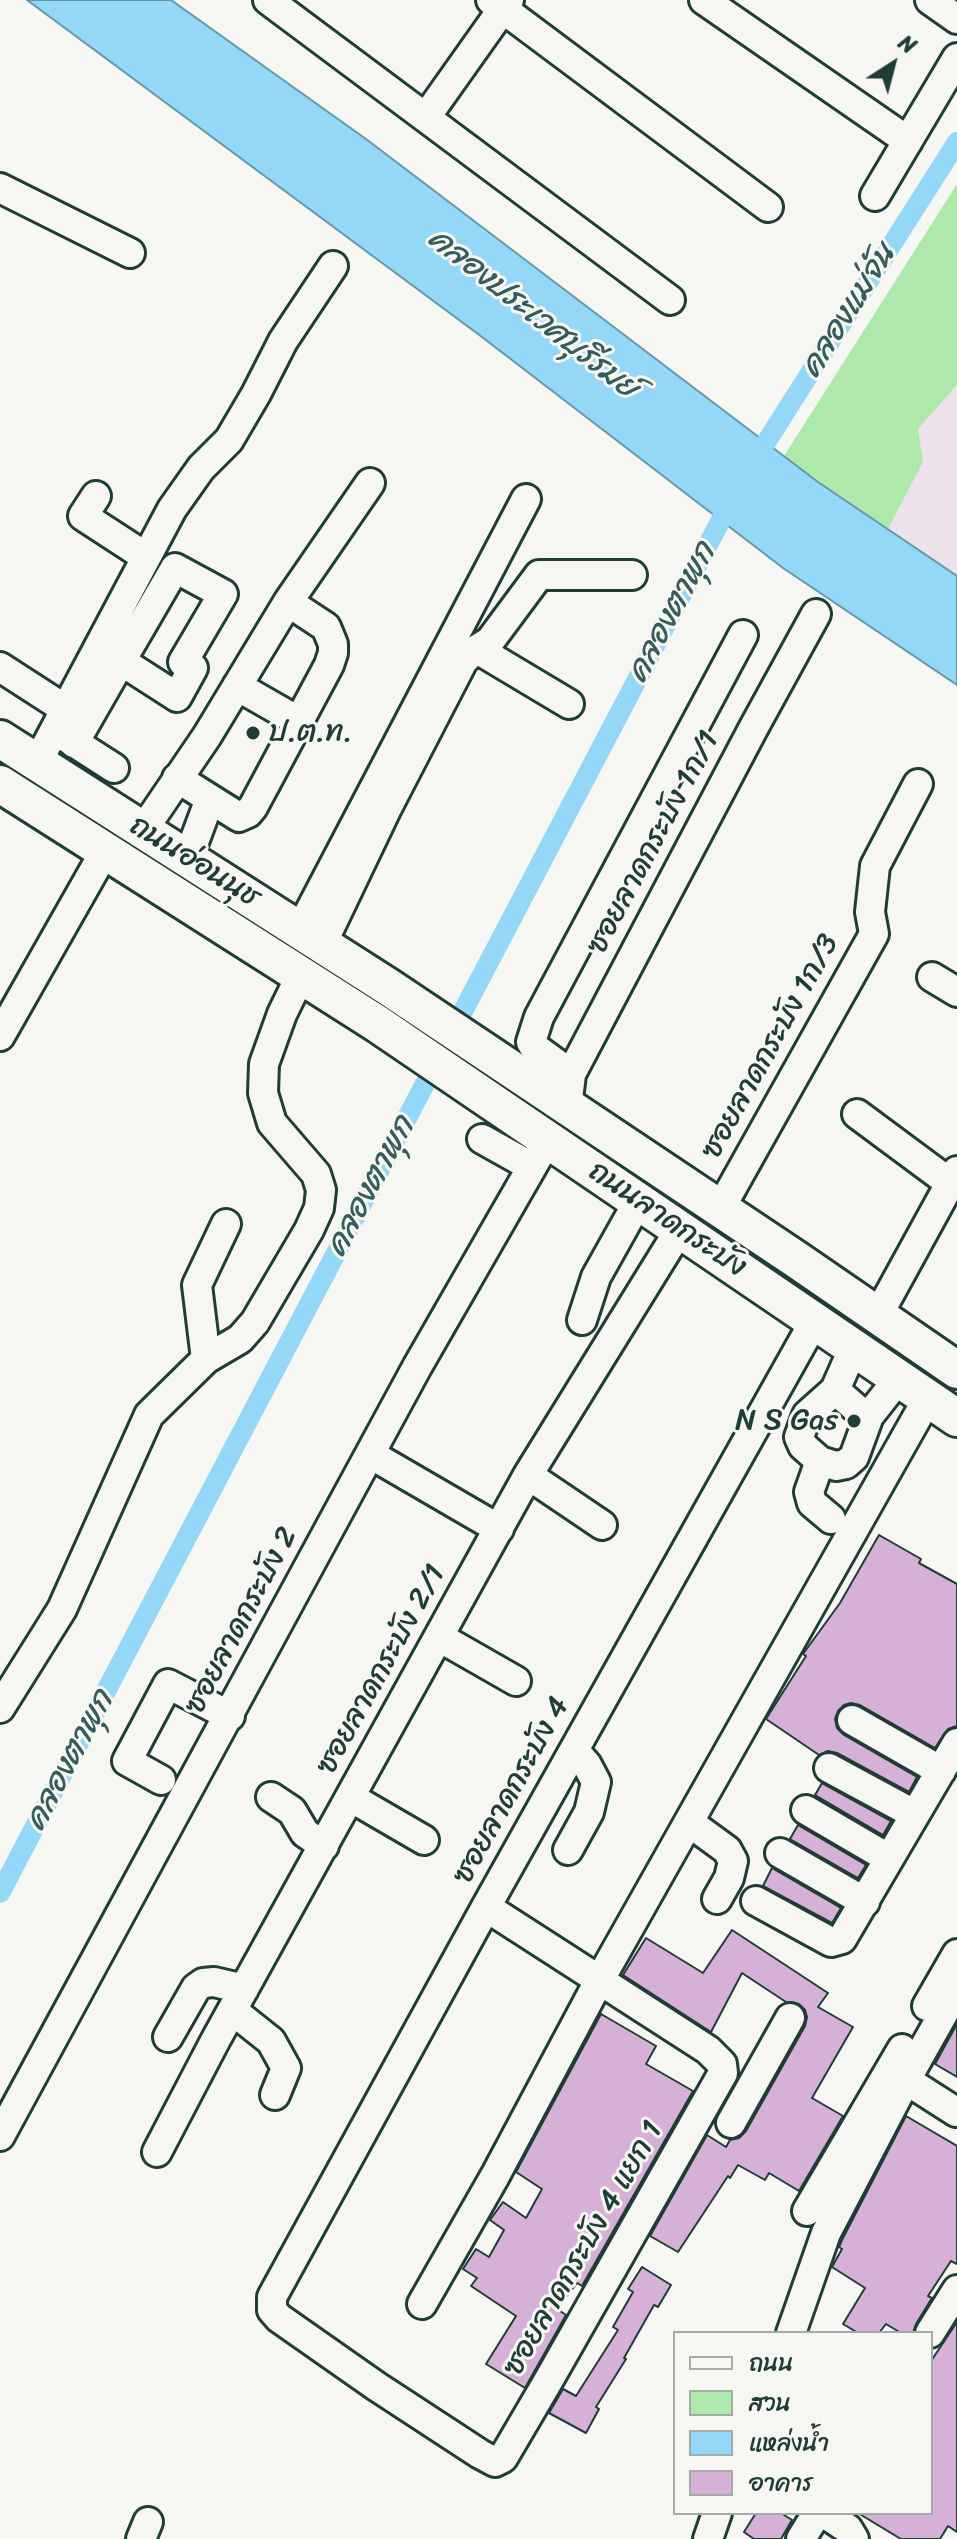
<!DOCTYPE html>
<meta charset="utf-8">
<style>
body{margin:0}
#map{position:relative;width:957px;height:2539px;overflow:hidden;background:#f6f6f2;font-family:Sriracha,"Playpen Sans Thai",sans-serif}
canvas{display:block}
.legend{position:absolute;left:673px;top:2331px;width:260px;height:184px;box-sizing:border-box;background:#f6f6f2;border:2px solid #a0aca6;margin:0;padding:10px 14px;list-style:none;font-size:24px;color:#1f3d34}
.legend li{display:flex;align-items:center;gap:16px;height:40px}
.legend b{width:40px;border:2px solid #a0aca6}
.north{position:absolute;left:853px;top:24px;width:80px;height:80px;-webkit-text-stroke:6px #f6f6f2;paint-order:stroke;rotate:36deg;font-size:22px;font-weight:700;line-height:32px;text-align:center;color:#1f3d34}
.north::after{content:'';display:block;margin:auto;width:28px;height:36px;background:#1f3d34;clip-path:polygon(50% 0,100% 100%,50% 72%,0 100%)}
</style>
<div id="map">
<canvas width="957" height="2539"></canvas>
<ul class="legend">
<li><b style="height:10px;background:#f6f6f2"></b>ถนน</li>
<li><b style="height:22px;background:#afe8ab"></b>สวน</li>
<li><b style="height:22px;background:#94d7f6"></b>แหล่งน้ำ</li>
<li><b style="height:22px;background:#d7b0d8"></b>อาคาร</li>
</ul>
<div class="north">N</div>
</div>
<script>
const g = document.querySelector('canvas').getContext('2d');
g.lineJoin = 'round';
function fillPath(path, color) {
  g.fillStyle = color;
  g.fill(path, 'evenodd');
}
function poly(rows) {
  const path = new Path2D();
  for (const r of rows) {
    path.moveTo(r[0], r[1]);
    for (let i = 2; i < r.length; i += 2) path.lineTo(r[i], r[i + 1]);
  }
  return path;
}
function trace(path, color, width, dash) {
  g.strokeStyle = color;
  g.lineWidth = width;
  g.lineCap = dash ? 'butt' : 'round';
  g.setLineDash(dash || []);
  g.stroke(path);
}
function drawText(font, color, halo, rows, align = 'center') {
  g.font = font + ' Sriracha,"Playpen Sans Thai",sans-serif';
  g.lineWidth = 6;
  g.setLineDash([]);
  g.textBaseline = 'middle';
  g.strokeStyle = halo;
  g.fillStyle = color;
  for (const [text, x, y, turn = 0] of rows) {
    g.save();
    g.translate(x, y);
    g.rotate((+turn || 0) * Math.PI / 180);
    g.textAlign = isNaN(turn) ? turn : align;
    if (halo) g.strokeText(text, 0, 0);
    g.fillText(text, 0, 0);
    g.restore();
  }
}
const built = poly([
 [957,385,957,576,888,529,923,462,918,429]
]);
const green = poly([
 [957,184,957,385,918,429,923,462,888,529,818,482,784,456]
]);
const water = poly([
 [27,0,171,0,366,139,818,482,957,576,957,685,783,568,478,334,27,0]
]);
const canal = poly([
 [751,466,957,142],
 [0,1893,733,497]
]);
const building = poly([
 [879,1535,921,1559,919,1563,957,1584,957,1726,948,1729,935,1748,860,1705,851,1703,844,1705,838,1711,835,1719,837,1728,844,1735,917,1777,909,1792,837,1753,828,1751,819,1755,766,1719,806,1656,803,1654,840,1603,879,1535],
 [822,1783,891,1821,883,1835,815,1795,822,1783],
 [798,1825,866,1865,858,1878,790,1839,798,1825],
 [772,1868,841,1908,832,1923,763,1886,772,1868],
 [732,1930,828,1993,818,2007,853,2027,812,2098,843,2116,799,2191,769,2173,765,2180,738,2165,730,2178,728,2176,678,2252,650,2236,707,2135,726,2147,730,2140,739,2138,746,2131,805,2026,807,2017,805,2010,799,2004,786,2002,742,1973,711,2032,623,1975,646,1938,703,1973,732,1930],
 [601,2014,656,2046,646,2064,693,2091,582,2286,577,2283,557,2309,566,2315,525,2388,486,2364,516,2316,471,2286,477,2278,463,2269,476,2249,489,2257,504,2230,490,2220,503,2202,526,2218,542,2189,516,2172,601,2014],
 [957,2024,957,2077,935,2064,957,2024],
 [906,2116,957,2146,957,2264,951,2261,928,2296,932,2298,916,2324,913,2333,901,2333,886,2324,879,2333,858,2333,843,2324,865,2288,832,2267,842,2249,839,2247,842,2240,906,2116],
 [642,2267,671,2285,658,2307,654,2305,624,2358,626,2359,596,2407,599,2409,586,2433,549,2413,563,2389,576,2396,618,2330,613,2327,633,2292,628,2289,642,2267],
 [957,2322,957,2532,948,2526,940,2539,901,2539,858,2513,931,2513,931,2361,957,2322],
 [756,2513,781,2513,792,2520,781,2539,754,2539,744,2532,756,2513]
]);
const minor = poly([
 [268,0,670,300],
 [491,0,768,207],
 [704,0,908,141],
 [930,0,957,19],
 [426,117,509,0],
 [0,188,130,253],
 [875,196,957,58],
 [96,496,83,516,146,557],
 [477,649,569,704],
 [0,667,65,709],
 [237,686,298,721],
 [61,734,114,768],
 [74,743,121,661,175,568,223,594,183,662,193,668,177,697,121,661],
 [37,763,172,509,201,468,229,440,256,394,283,341,333,266],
 [177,778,239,817,248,813,253,807,329,665,333,653,333,644,326,627,288,602],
 [143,830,207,736,288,602,370,483],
 [188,858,210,799],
 [300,930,526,499],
 [322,944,387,808,463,661,471,653,490,641,539,575,632,575],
 [932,977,957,992],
 [0,1036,105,851],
 [571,1074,534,1047,531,1042,539,1017,743,635],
 [567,1108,571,1074,754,727,816,614],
 [857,1114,950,1183],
 [482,1139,532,1167],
 [720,1209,874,934,870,912,875,866,918,784],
 [878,1315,957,1171],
 [582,1320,596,1277,639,1200],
 [854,1347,835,1390,858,1410,869,1416,899,1378],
 [206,1359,197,1285,226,1224],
 [370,1454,499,1529],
 [820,1461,836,1466,846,1464,854,1457,869,1416],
 [528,1475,602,1525],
 [831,1519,812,1503,809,1492,820,1461,803,1446,799,1437,807,1415,835,1390],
 [439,1637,516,1681],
 [0,1708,62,1609,149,1415,206,1359,240,1339,255,1322,309,1230,319,1208,321,1190,316,1174,272,1123,263,1093,264,1064,282,1014,301,975],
 [852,1720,941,1771],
 [829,1768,914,1814],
 [161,1780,127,1761,168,1684,230,1716],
 [271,1797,292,1811,305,1833,324,1846],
 [350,1797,424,1840],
 [806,1810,888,1858],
 [690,1823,727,1850,733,1861,729,1878,717,1899],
 [568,1850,589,1812,596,1782,587,1765,574,1750],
 [780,1853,865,1902],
 [756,1901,831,1942,842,1939,957,1743],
 [486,1907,708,2050,722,2064,723,2073,547,2383,503,2458,495,2462,480,2454,376,2386,279,2318,272,2310,272,2297,486,1907,815,1320],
 [927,2006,957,1954],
 [232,2010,271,2041,286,2068,275,2095],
 [168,2037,196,1988,203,1983,214,1982,244,1989],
 [906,2080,956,2112],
 [731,2123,790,2018],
 [0,2136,417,1367,548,1139],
 [157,2152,215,2041,528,1475,680,1229],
 [807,2211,902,2049],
 [422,2304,495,2176,599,1981,928,1398],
 [791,2333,826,2233,906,2080,957,1989],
 [930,2333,957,2290],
 [824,2513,848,2529,854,2539],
 [141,2539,148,2522],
 [708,2539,717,2513],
 [801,2539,817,2513]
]);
const major = poly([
 [0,739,387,986,797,1260,957,1370],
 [0,784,376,1023,957,1418]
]);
const markers = [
 [253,733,8,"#1f3d34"],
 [854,1421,8,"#1f3d34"]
];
const poiNames = [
 ["ป.ต.ท.",269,733],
 ["N S Gas",838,1421,"right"]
];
const streetNames = [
 ["ซอยลาดกระบัง 1ก/1",654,843,-62],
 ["ถนนอ่อนนุช",194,862,32],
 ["ซอยลาดกระบัง 1ก/3",771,1047,-61],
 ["ถนนลาดกระบัง",667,1220,34],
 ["ซอยลาดกระบัง 2",242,1621,-62],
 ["ซอยลาดกระบัง 2/1",382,1670,-61],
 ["ซอยลาดกระบัง 4",512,1791,-61],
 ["ซอยลาดกระบัง 4 แยก 1",584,2249,-60]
];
const waterNames = [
 ["คลองแม่จัน",849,311,-58],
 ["คลองประเวศบุรีรมย์",532,314,38],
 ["คลองตาพุก",672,613,-62],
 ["คลองตาพุก",371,1187,-62],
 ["คลองตาพุก",70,1761,-62]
];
fillPath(built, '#ede1ea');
fillPath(green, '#afe8ab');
fillPath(water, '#94d7f6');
trace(water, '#6599a8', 2);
trace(canal, '#94d7f6', 20);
fillPath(building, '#d7b0d8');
trace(building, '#1f3d34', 2);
trace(minor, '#1f3d34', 34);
trace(major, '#1f3d34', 42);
trace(minor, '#f6f6f2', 28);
trace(major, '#f6f6f2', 36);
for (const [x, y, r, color] of markers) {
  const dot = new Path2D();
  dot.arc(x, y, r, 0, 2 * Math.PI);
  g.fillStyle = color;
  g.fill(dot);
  trace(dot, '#f6f6f2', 3);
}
drawText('30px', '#1f3d34', '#f6f6f2', poiNames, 'left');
drawText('30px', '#1f3d34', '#f6f6f2', streetNames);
drawText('italic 32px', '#365c5b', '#f6f6f2', waterNames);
</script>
